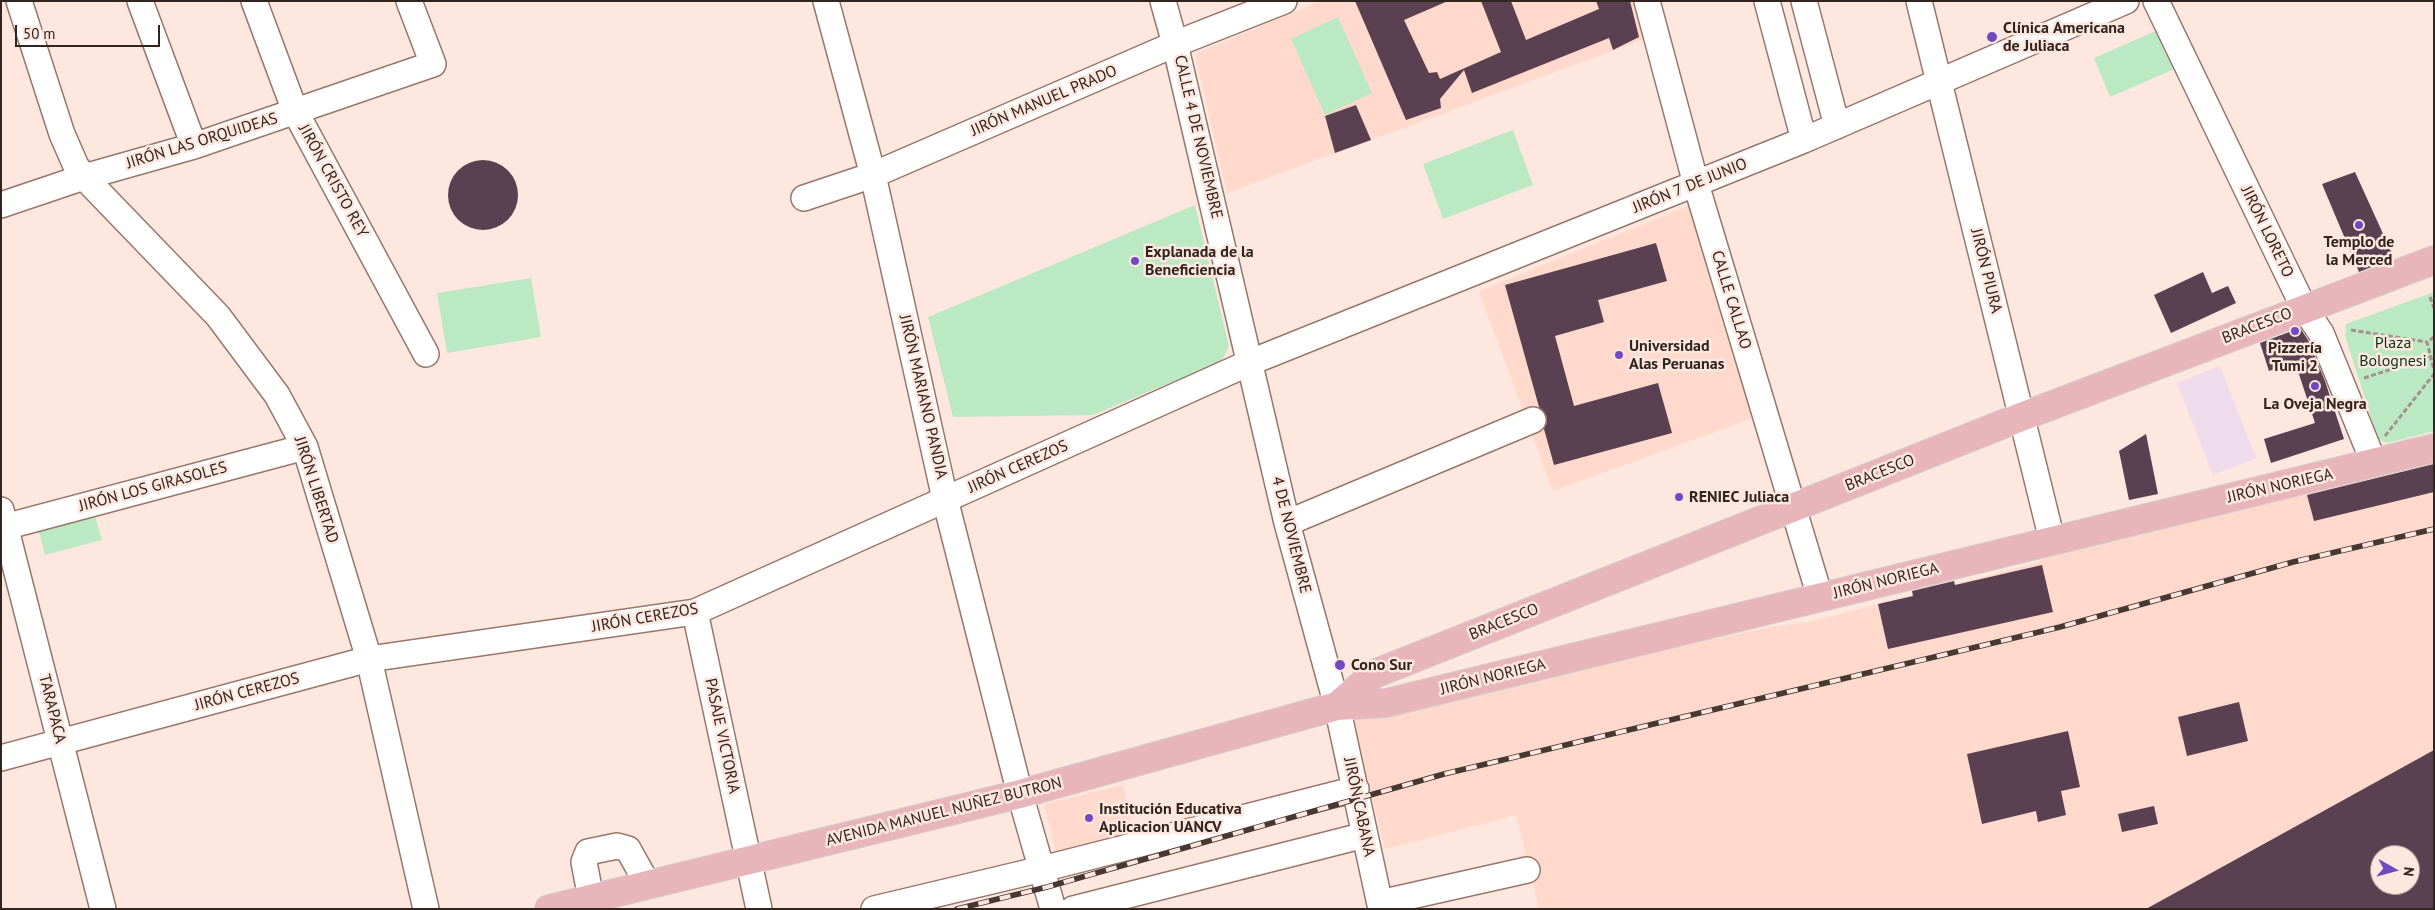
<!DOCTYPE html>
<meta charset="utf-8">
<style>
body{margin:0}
#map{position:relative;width:2435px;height:910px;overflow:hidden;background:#fee7df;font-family:"PT Sans",sans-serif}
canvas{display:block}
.frame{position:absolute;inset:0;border:2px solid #32241f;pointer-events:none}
.north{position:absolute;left:2370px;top:845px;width:50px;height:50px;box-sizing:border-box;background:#fee7df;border:1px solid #ac9992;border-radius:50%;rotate:97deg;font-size:14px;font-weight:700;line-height:20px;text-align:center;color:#32241f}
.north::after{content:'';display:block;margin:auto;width:18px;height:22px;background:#7149c2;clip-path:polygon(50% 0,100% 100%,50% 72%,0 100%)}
.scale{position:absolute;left:15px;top:25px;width:145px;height:22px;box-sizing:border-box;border:2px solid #32241f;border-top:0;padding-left:6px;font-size:15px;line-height:18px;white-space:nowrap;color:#32241f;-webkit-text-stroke:4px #fee7df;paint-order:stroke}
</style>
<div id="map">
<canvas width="2435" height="910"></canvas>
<div class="frame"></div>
<div class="north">N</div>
<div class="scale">50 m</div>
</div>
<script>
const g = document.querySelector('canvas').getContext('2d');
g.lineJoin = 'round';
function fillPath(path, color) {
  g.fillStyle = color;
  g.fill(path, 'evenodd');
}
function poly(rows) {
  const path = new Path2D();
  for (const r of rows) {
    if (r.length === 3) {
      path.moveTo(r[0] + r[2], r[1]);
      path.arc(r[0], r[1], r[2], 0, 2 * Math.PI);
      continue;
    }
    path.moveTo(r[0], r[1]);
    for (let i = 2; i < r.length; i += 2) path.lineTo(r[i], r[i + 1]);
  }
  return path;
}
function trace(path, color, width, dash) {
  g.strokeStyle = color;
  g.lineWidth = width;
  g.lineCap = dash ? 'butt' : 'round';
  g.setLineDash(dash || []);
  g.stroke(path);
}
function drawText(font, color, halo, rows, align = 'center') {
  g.font = font + ' "PT Sans",sans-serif';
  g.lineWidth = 5;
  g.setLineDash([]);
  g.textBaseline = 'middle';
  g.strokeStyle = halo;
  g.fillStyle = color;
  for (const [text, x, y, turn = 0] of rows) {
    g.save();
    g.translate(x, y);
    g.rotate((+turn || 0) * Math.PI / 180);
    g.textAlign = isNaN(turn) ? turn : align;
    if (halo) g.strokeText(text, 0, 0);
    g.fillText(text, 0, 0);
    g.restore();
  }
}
const built = poly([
 [1320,1,1644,1,1655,35,1227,193,1195,54],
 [1693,204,1753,418,1553,491,1479,291],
 [2434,452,2434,750,2146,909,1539,909,1516,815,1385,849,1351,716,1775,626,1810,622,2040,562,2043,549],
 [1123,785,1134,832,1056,852,1044,804]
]);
const industrial = poly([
 [2220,366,2256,458,2213,475,2177,383]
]);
const green = poly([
 [1338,17,1372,93,1325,115,1291,39],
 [2160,29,2177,68,2110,97,2094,58],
 [1513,130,1533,185,1443,219,1423,164],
 [1195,205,1229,346,1222,361,1093,415,953,417,928,317],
 [531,278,541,337,447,353,437,293],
 [2434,292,2434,431,2387,443,2378,439,2345,336,2346,324],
 [92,506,102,540,45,555,36,521]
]);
const building = poly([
 [1355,1,1448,1,1404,20,1429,73,1437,72,1440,79,1501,52,1481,1,1511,1,1526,40,1599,9,1596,1,1630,1,1639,37,1613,50,1609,38,1472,93,1464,70,1440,99,1441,108,1406,120],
 [1356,105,1371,140,1335,153,1325,116],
 [483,195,35],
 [2355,172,2394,258,2359,272,2322,184],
 [1656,243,1667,281,1598,300,1604,322,1555,336,1574,406,1658,383,1672,433,1554,465,1544,429,1547,422,1546,415,1539,407,1505,285],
 [2203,272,2212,293,2228,286,2236,303,2171,333,2154,295],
 [2300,328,2308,340,2325,381,2344,439,2271,463,2264,439,2315,423,2295,362,2269,371,2260,343],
 [2146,434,2158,494,2129,500,2119,451],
 [2434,464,2434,492,2314,521,2307,495],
 [2042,565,2053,612,1888,649,1878,604,1913,596,1912,591,1954,581,1955,585],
 [2239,702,2248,741,2187,756,2178,717],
 [2068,731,2080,787,2061,791,2066,815,2038,822,2036,811,1982,824,1967,754],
 [2434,750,2434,909,2146,909],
 [2380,855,2410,855,2410,885,2380,885],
 [2154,806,2158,824,2122,832,2118,814]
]);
const path = poly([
 [2430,297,2434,308],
 [2351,330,2427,342],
 [2434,337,2427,342,2434,370],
 [2364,378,2429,357],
 [2385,436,2434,374]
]);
const minor = poly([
 [19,1,62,134,76,166,84,177,218,316,277,395,305,447,369,659,426,909],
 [140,1,194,146],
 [254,1,295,111,426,354],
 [826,1,873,175,945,499,1020,794,1053,909],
 [1163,1,1175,44,1287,523,1337,706,1381,909],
 [1647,1,1696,184,1820,597],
 [1767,1,1804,140],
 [1804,1,1837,126],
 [1919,1,2052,540],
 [2156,1,2304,308,2321,333,2374,463],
 [804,198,873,175,1175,44,1284,1],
 [1,205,84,177,194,146,433,64,409,1],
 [1,510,103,909],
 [1287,523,1533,420],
 [1,528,305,447],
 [695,612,759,909],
 [1,758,369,659,695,612,1251,362,1804,140,2126,1],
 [591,899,584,862,588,852,617,846,628,849,648,885],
 [1380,903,1527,870],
 [874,909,1042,869,1356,789],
 [1073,909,1365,835]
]);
const major = poly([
 [1337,706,1374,674,2021,417,2434,260],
 [549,909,1020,794,1337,706,1386,703,2434,448]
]);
const rail = poly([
 [957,909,1047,887,1444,774,2060,627,2293,562,2434,529]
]);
const markers = [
 [1992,37,6,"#7149c2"],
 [2359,225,5,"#7149c2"],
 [1135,261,5,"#7149c2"],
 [2295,331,5,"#7149c2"],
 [1619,355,5,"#7149c2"],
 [2315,386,5,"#7149c2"],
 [1679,497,5,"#7149c2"],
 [1340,665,6,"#7149c2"],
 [1089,818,5,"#7149c2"]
];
const poiNames = [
 ["Clínica Americana",2003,28],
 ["de Juliaca",2003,46],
 ["Templo de",2359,242,"center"],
 ["la Merced",2359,260,"center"],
 ["Explanada de la",1145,252],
 ["Beneficiencia",1145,270],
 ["Universidad",1629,346],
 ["Alas Peruanas",1629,364],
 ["Pizzería",2295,348,"center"],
 ["Tumi 2",2295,366,"center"],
 ["La Oveja Negra",2315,404,"center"],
 ["RENIEC Juliaca",1689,497],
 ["Cono Sur",1351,665],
 ["Institución Educativa",1099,809],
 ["Aplicacion UANCV",1099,827]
];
const streetNames = [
 ["JIRÓN MANUEL PRADO",1044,101,-23],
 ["CALLE 4 DE NOVIEMBRE",1198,137,77],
 ["JIRÓN LAS ORQUIDEAS",202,141,-17],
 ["JIRÓN CRISTO REY",333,181,61],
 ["JIRÓN 7 DE JUNIO",1690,186,-22],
 ["JIRÓN LORETO",2267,232,64],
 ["JIRÓN PIURA",1986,271,76],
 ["CALLE CALLAO",1731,300,73],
 ["BRACESCO",2257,326,-21],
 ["JIRÓN MARIANO PANDIA",923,397,77],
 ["JIRÓN CEREZOS",1018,467,-24],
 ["BRACESCO",1880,473,-22],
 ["JIRÓN NORIEGA",2280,486,-13],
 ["JIRÓN LOS GIRASOLES",153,487,-15],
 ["JIRÓN LIBERTAD",316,490,72],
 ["4 DE NOVIEMBRE",1291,535,76],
 ["JIRÓN NORIEGA",1886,581,-14],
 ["JIRÓN CEREZOS",645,618,-10],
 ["BRACESCO",1504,622,-22],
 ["JIRÓN NORIEGA",1493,677,-14],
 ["JIRÓN CEREZOS",247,692,-15],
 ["TARAPACA",52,709,76],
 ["PASAJE VICTORIA",722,736,78],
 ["JIRÓN CABANA",1359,807,78],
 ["AVENIDA MANUEL NUÑEZ BUTRON",944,812,-14]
];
const parkNames = [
 ["Plaza",2393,343],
 ["Bolognesi",2393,361]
];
fillPath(built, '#fed9cc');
fillPath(industrial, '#eedced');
fillPath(green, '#bbe9c3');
fillPath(building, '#5a4051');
trace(minor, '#98776b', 28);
trace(major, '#d2cfce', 30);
trace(path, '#a4918a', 3, [5, 2.5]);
trace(minor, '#fff', 25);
trace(major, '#e8b5bb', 28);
trace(rail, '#473833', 5.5);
trace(rail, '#fee7df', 4, [11]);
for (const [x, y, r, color] of markers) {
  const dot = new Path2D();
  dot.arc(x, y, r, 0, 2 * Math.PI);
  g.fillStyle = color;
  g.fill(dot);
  trace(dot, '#fee7df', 2);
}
drawText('bold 16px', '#32241f', '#fee7df', poiNames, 'left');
drawText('16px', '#32241f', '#fee7df', streetNames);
drawText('16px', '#073718', '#fee7df', parkNames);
</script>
